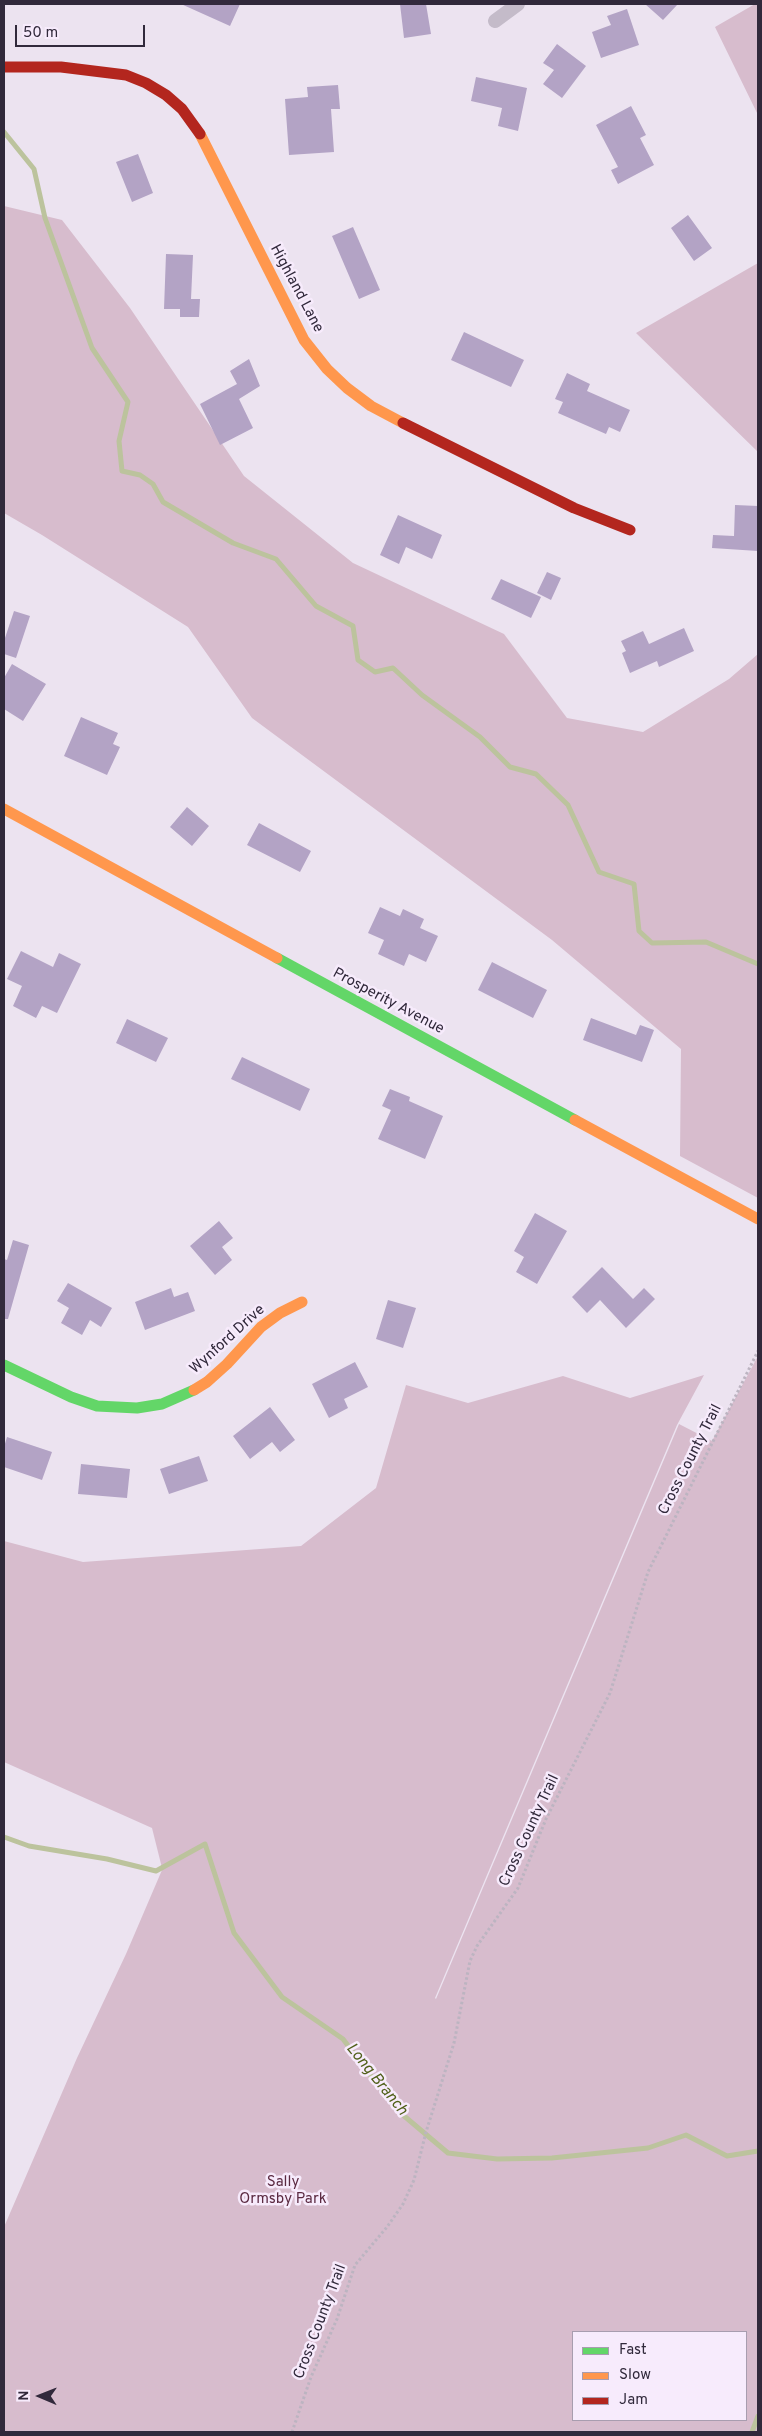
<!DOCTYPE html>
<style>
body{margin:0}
#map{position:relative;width:762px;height:2436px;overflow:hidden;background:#ece3f0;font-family:Overpass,sans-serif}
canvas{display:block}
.frame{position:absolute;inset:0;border:5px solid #31293b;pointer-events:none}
.legend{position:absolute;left:572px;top:2331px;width:175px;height:90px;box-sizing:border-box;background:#f7ebfc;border:1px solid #a89daf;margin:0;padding:6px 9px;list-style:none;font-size:15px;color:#31293b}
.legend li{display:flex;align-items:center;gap:10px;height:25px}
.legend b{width:25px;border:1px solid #a89daf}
.north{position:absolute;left:15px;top:2371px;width:50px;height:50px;-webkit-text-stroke:4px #f7ebfc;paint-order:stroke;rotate:271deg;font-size:14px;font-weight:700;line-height:20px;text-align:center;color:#31293b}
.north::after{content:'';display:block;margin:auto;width:18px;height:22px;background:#31293b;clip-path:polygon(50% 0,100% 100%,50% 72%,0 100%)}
.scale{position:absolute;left:15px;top:25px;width:130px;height:22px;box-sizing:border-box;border:2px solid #31293b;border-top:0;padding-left:6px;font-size:15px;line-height:18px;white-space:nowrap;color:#31293b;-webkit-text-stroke:4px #f7ebfc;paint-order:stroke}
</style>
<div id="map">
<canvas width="762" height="2436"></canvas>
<div class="frame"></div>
<ul class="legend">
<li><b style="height:6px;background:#63d668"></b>Fast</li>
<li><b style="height:6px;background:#ff974d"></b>Slow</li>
<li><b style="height:6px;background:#b3261e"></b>Jam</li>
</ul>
<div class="north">N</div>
<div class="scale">50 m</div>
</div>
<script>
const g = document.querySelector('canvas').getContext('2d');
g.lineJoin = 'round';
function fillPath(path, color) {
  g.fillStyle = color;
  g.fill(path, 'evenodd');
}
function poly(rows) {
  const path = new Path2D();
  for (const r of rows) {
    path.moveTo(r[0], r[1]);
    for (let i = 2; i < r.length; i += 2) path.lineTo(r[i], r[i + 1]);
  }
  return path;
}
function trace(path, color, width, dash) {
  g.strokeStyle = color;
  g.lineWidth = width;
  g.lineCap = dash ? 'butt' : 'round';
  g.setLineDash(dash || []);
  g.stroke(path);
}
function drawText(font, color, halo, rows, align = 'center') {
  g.font = font + ' Overpass,sans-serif';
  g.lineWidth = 5;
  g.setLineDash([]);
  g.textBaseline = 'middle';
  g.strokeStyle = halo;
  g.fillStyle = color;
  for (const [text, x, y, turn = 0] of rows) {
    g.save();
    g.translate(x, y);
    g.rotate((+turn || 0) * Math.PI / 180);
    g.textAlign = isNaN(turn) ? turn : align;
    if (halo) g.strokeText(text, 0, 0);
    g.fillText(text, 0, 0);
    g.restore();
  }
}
const green = poly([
 [755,4,758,4,758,115,715,27],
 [4,206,62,220,130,308,244,476,353,563,504,634,567,718,643,732,729,679,758,654,758,1198,680,1156,681,1049,552,940,252,718,188,627,42,535,4,513],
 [758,263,758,452,636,333],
 [758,1356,758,2432,4,2432,4,2227,77,2058,126,1954,162,1870,160,1869,162,1868,152,1828,4,1762,4,1541,83,1562,301,1546,376,1488,406,1385,468,1403,563,1376,630,1398,704,1375,677,1425,435,1998,436,1999,679,1424,712,1441],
 [573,2332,746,2332,746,2420,573,2420]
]);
const stream = poly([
 [4,132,34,169,45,218,92,348,128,402,119,441,122,471,140,475,153,484,163,502,233,543,276,559,316,606,353,626,358,660,375,672,393,668,422,695,480,737,510,767,536,774,568,805,599,872,634,884,639,931,652,943,706,942,758,964],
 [4,1837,29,1846,107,1859,156,1871,205,1844,234,1933,282,1997,343,2039,397,2110,448,2153,497,2159,552,2158,648,2148,686,2135,727,2156,758,2151],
 [752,2432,758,2416]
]);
const building = poly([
 [181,4,240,4,230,26],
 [400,4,426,4,431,34,404,38],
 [645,4,678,4,663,20],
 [627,9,639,45,601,58,592,32,611,25,607,16],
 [557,44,586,66,562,98,543,84,554,70,543,63],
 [476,77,527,88,518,131,498,126,502,108,471,101],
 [338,85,340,109,331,109,334,152,289,155,285,99,308,97,307,87],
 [631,106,646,135,640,138,654,165,618,184,611,170,618,167,596,125],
 [138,154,153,193,132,202,116,162],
 [688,215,712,248,694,261,671,228],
 [353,227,380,290,359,299,332,236],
 [166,254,193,255,191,299,200,299,199,317,180,317,180,309,164,309],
 [464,332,524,360,511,387,451,360],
 [249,359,260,386,239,399,253,428,220,445,200,404,237,384,230,371],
 [567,373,590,384,587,391,630,410,620,432,609,427,606,434,558,413,563,402,555,399],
 [735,505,758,506,758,551,712,548,713,535,734,536],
 [398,515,442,535,432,559,406,547,399,564,380,555],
 [547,572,561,578,551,600,537,593],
 [501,579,541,597,531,618,491,599],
 [14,611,30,616,16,658,4,654,4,641],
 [684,628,694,651,659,667,657,661,630,673,622,653,626,651,621,641,643,631,649,644],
 [12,664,46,684,23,721,4,709,4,678],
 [81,717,118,733,113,744,120,747,107,775,64,756],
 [187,807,209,826,192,846,170,827],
 [259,823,311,851,300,872,247,845],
 [380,907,400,916,403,909,424,919,420,928,438,936,426,962,409,954,404,966,378,954,384,940,368,933],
 [21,951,53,967,59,953,81,964,57,1013,42,1006,36,1018,13,1006,22,986,7,979],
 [492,962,547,990,533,1018,478,990],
 [591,1018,636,1035,640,1025,654,1030,642,1062,583,1040],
 [127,1019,168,1038,156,1062,116,1043],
 [242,1057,310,1089,300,1111,231,1079],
 [390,1089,410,1097,409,1101,443,1116,425,1159,378,1139,391,1110,382,1106],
 [535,1213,567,1231,537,1284,516,1272,524,1257,514,1251],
 [219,1221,233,1238,222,1247,232,1260,215,1275,190,1246],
 [13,1240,29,1245,8,1319,4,1319,4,1259,7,1260],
 [602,1267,633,1299,644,1288,655,1299,626,1328,600,1300,587,1313,572,1297],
 [68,1283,112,1308,101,1327,90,1320,82,1335,61,1323,69,1308,57,1301],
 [171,1288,174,1297,188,1292,195,1311,145,1330,135,1302],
 [388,1300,416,1308,403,1348,376,1339],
 [355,1362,368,1387,344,1399,348,1408,329,1418,312,1384],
 [270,1407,295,1440,280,1452,272,1442,250,1459,233,1436],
 [7,1437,52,1452,42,1480,4,1467,4,1447],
 [199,1456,208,1481,169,1494,160,1469],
 [81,1464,130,1469,127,1498,78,1494]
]);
const path = poly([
 [292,2432,311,2377,337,2319,355,2265,387,2227,403,2204,414,2180,426,2132,454,2043,470,1961,477,1946,518,1888,546,1819,610,1693,648,1572,758,1351]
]);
const street = poly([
 [495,21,518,4]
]);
const fast = poly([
 [277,958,575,1120],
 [4,1365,71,1397,97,1406,137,1408,162,1404,194,1390]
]);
const slow = poly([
 [200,134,304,340,327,369,347,388,371,406,403,423],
 [4,809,277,958],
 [575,1120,758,1219],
 [194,1390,207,1382,227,1364,261,1327,280,1313,302,1302]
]);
const jam = poly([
 [4,67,61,67,126,75,146,83,166,95,182,109,200,134],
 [403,423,574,508,630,530]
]);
const streetNames = [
 ["Highland Lane",296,289,62],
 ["Prosperity Avenue",388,1002,28],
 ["Wynford Drive",228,1340,-42],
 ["Cross County Trail",691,1460,-63],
 ["Cross County Trail",530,1831,-65],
 ["Cross County Trail",321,2322,-69]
];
const parkNames = [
 ["Sally",283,2183],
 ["Ormsby Park",283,2200]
];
const waterNames = [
 ["Long Branch",376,2080,51]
];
fillPath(green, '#d7bccd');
trace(stream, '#bcc39d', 5);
fillPath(building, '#b3a3c5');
trace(path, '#bcb4c1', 3, [2.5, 2.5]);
trace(street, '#c4bbc9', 14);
trace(fast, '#63d668', 11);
trace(slow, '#ff974d', 11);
trace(jam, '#b3261e', 11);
drawText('15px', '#31293b', '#f7ebfc', streetNames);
drawText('15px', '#5b2a41', '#f7ebfc', parkNames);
drawText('italic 16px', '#50601a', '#f7ebfc', waterNames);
</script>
